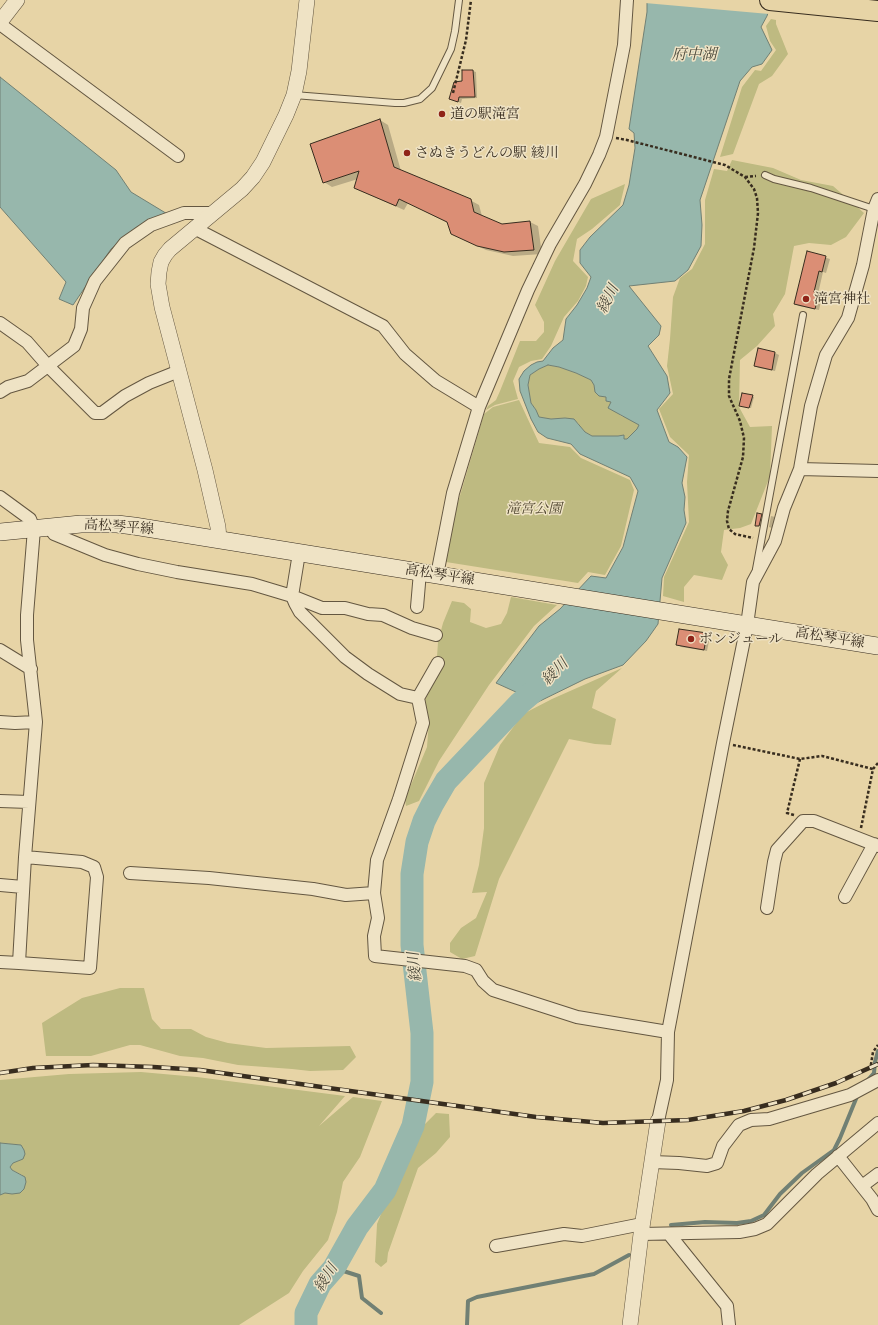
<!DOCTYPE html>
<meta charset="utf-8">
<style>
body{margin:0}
canvas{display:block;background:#e7d4a6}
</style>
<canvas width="878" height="1325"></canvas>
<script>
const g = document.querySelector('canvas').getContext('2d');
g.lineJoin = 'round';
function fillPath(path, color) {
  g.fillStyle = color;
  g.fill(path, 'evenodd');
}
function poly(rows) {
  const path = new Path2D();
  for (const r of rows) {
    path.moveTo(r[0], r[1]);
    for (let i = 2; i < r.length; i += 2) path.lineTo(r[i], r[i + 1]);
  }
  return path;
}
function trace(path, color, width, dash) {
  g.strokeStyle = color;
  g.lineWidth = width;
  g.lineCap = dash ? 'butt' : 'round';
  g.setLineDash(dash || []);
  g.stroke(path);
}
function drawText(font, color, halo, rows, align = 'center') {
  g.font = font + ' "Libre Caslon Text","Noto Serif JP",serif';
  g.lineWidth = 3;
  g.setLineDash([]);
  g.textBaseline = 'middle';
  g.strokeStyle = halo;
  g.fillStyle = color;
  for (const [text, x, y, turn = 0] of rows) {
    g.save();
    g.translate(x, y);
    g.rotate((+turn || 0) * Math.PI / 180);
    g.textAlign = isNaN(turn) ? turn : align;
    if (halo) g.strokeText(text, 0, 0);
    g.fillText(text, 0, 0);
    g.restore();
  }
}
const green = poly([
 [771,19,776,20,776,24,788,54,772,76,759,84,733,154,720,157,742,87,755,70,761,71,776,50,770,41,766,26],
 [732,160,773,168,801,180,833,186,864,213,846,237,831,245,809,243,794,246,785,294,773,314,775,326,757,346,740,360,739,407,750,427,772,426,770,476,751,524,740,528,724,530,721,552,728,565,722,580,694,575,684,587,684,602,663,596,664,577,689,522,687,482,689,455,670,437,659,409,673,394,667,366,670,339,673,297,680,278,692,269,705,244,705,200,714,169,727,171],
 [625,184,620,205,592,229,577,239,573,261,588,277,586,286,578,301,564,317,551,346,542,359,531,361,519,367,513,381,518,399,495,405,486,410,488,406,496,400,500,391,520,341,536,341,544,332,544,322,535,305,555,261,591,199],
 [548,365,559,367,576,373,591,380,611,402,621,416,629,418,639,424,638,429,627,439,624,439,623,435,618,436,592,436,585,432,580,427,578,423,565,418,551,419,538,417,536,410,531,403,528,385,530,375,539,369],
 [519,400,539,443,570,447,581,458,630,480,634,490,621,546,605,575,588,572,578,583,446,562,457,506,484,414,493,407],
 [511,597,557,605,534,626,489,685,439,761,419,801,406,806,405,799,427,747,429,721,425,700,444,661,437,657,438,642,443,623,452,601,464,603,471,609,470,622,486,628,501,624,507,613],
 [622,668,596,691,592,708,616,719,611,745,595,744,569,739,499,879,475,956,462,959,450,952,450,943,461,928,476,918,487,892,472,893,479,865,484,828,484,783,500,745,523,714,552,699],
 [120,988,144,988,152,1019,161,1029,191,1029,206,1037,228,1043,266,1048,350,1046,356,1057,343,1070,310,1071,292,1069,238,1065,203,1058,180,1056,140,1045,130,1045,91,1056,46,1056,42,1023,82,998],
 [141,1072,197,1077,345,1096,319,1126,353,1097,382,1101,360,1157,343,1182,337,1212,328,1240,303,1271,289,1293,239,1325,0,1325,0,1195,5,1193,22,1175,12,1170,10,1167,13,1163,23,1159,21,1145,0,1143,0,1080,69,1074],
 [436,1113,449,1114,450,1137,436,1153,418,1168,388,1253,387,1262,381,1267,375,1262,377,1224,391,1189,425,1124]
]);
const water = poly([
 [647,0,772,0,767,16,761,27,772,50,762,64,752,67,740,81,700,200,702,225,701,246,688,270,675,281,629,286,661,326,659,335,648,346,667,376,670,393,657,410,669,442,678,447,687,457,682,483,685,497,684,510,686,523,662,578,658,624,646,641,623,665,585,679,538,702,496,683,539,626,560,609,591,576,606,578,623,547,638,491,630,477,580,454,571,444,547,438,538,432,531,419,520,391,519,379,524,371,531,365,537,362,543,361,553,348,563,340,566,319,577,305,587,288,591,277,580,263,580,250,590,237,623,205,629,185,635,148,634,133,629,129,647,12,647,0],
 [548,365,559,367,576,373,591,380,594,385,595,392,599,396,606,397,606,401,611,402,608,408,639,425,637,429,627,439,624,439,624,435,618,436,592,436,585,432,574,419,565,418,551,419,539,417,536,410,531,403,528,385,530,375,539,369,548,365],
 [0,77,116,170,131,192,169,215,137,227,111,249,73,305,59,299,66,282,0,207,0,77],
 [0,1143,21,1145,24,1150,25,1154,23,1159,13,1163,10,1167,12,1170,25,1177,26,1182,24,1189,20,1193,12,1194,5,1193,0,1195,0,1143]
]);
const pier = poly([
 [645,0,774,0,769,14,645,3]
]);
const shadow = poly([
 [473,71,476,72,477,98,462,99,461,103,450,99],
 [380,120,388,125,401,171,470,200,479,205,482,216,502,225,530,222,538,226,542,254,513,256,486,250,460,238,448,223,408,203,404,210,363,192,355,188,358,179,332,187,324,182],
 [808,252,830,259,826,273,823,272,818,294,822,297,819,310,799,306,795,304],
 [758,349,775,353,779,355,775,371,759,368,755,366],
 [752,396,754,397,751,408,742,406],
 [761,515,763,515,761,526,758,526],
 [771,516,775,517,772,528,769,527],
 [706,634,710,636,707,651,681,647,677,644]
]);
const stream = poly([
 [866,1082,874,1073,875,1062,878,1051],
 [671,1225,705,1222,737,1223,751,1221,764,1215,780,1194,802,1173,834,1150,840,1138,858,1094],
 [334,1268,359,1276,362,1298,381,1313],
 [467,1325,468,1301,477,1297,594,1274,629,1255]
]);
const river = poly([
 [306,1325,306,1313,320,1284,334,1268,357,1227,385,1190,413,1126,422,1082,422,1033,412,945,412,874,417,842,424,821,432,805,446,781,520,703,551,677]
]);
const building = poly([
 [462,70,473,70,475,97,459,97,458,102,449,99,454,82,462,81,462,70],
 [380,119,394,167,471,199,474,212,502,224,530,221,534,250,504,252,477,246,451,234,447,222,399,199,396,206,354,188,359,171,323,183,310,144,380,119],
 [807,251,826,256,822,272,819,271,814,292,819,293,815,309,794,304,807,251],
 [758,348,775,352,772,370,754,366,758,348],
 [742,393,753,395,749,408,739,406,742,393],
 [757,513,762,514,759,526,755,526,757,513],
 [679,629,707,633,704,650,676,645,679,629]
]);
const path = poly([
 [453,93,466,40,471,0],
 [616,138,627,140,725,165,745,177,754,189,757,198,758,213,754,248,729,379,729,396,740,421,744,438,743,457,728,511,727,521,729,529,735,534,753,538],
 [745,177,756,176],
 [733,745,800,759,822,756,873,769],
 [794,815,787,813,800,759],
 [861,828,873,769,878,763],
 [870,1070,873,1052,878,1045]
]);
const service = poly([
 [294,95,395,103,404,103,420,99,432,88,451,49,455,31,459,0],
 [765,175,774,179,811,188,874,209],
 [756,569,803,315]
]);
const minor = poly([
 [0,24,178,156],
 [194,228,383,326,405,354,436,381,479,407],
 [0,323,27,342,48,366,95,413,102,413,125,396,149,383,179,371],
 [0,392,8,387,28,381,74,346,81,329,83,308,95,281,125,243,151,225,184,213,212,213],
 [800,469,878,471],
 [0,497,30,519,34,529,27,615,27,640,36,722,25,857,19,963,0,962],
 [49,527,54,534,105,555,138,564,177,572,252,584,292,596,322,608,345,608,368,614,383,615,412,628,436,635],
 [299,553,292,596,295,603,300,612,345,657,368,674,400,694,418,698,438,663],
 [437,575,453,493,479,407,528,290,550,244,585,184,599,155,606,137,624,45,627,0],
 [417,607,420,572],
 [0,650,31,669],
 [418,698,423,723,399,799,377,860,374,893,378,918,374,936,375,956,465,966,476,970,483,981,493,990,577,1017,668,1032],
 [0,722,15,723,36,722],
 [0,801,29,802],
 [130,873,209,878,313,889,346,895,374,893],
 [0,885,23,887],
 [845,897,874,844],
 [767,908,774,862,777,850,803,821,814,821,878,846],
 [19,963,90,968,97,877,94,867,82,862,25,857],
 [658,1121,667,1080,668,1032,723,743,747,625,753,582,775,541,784,508,800,469,811,406,826,355,848,318,863,265,874,209,878,199],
 [838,1156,872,1199,878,1210],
 [652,1162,679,1163,707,1166,717,1163,723,1146,739,1125,751,1120,769,1119,850,1095,878,1080],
 [862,1186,878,1174],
 [641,1234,739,1232,755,1229,767,1224,817,1174,878,1123],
 [669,1234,727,1306,729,1325],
 [496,1246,564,1234,582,1236,642,1224]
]);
const tertiary = poly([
 [0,22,17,0],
 [219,539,218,527,205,470,162,307,158,284,159,272,161,262,165,255,170,249,242,189,253,177,263,162,286,115,294,95,299,71,307,0],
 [630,1325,641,1234,658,1121]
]);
const secondary = poly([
 [0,532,81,524,117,524,134,526,878,646]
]);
const trunk = poly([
 [770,0,878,11]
]);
const rail = poly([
 [0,1073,33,1068,93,1065,153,1067,200,1070,536,1117,603,1123,688,1120,744,1111,786,1100,836,1083,878,1064]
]);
const markers = [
 [442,114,4,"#8f2418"],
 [407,153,4,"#8f2418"],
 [806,299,4,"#8f2418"],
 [691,639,4,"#8f2418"]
];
const poiNames = [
 ["道の駅滝宮",450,114],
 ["さぬきうどんの駅 綾川",415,153],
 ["滝宮神社",814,299],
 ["ボンジュール",699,639]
];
const parkNames = [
 ["滝宮公園",534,509]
];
const streetNames = [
 ["高松琴平線",119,527,4],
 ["高松琴平線",440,575,9],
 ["高松琴平線",830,638,9]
];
const waterNames = [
 ["府中湖",694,55],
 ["綾川",608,299,-63],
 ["綾川",555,672,-45],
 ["綾川",415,967,-96],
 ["綾川",326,1278,-58]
];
fillPath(green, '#beba81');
fillPath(water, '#97b7ac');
trace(water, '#718074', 1);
fillPath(pier, '#e7d4a6');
fillPath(shadow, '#0003');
trace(stream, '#718074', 4);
trace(river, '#97b7ac', 23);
fillPath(building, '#db8e75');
trace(building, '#382d1f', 1);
trace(service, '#645741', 8);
trace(minor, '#645741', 14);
trace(tertiary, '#645741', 16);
trace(secondary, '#382d1f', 18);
trace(trunk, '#382d1f', 22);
trace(path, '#382d1f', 2.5, [3, 2]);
trace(service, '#efe3c5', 6);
trace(minor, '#efe3c5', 12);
trace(tertiary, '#efe3c5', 15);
trace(secondary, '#efe3c5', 17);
trace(trunk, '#e7d4a6', 20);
trace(rail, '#382d1f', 4.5);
trace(rail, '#efe3c5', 3, [9]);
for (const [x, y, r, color] of markers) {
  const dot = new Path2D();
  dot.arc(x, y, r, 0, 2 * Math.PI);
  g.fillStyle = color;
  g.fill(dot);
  trace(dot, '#efe3c5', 1.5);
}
drawText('14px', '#382d1f', '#efe3c5', poiNames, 'left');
drawText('italic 14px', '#534933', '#efe3c5', parkNames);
drawText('14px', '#382d1f', '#efe3c5', streetNames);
drawText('italic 15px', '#4b493b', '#efe3c5', waterNames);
</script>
